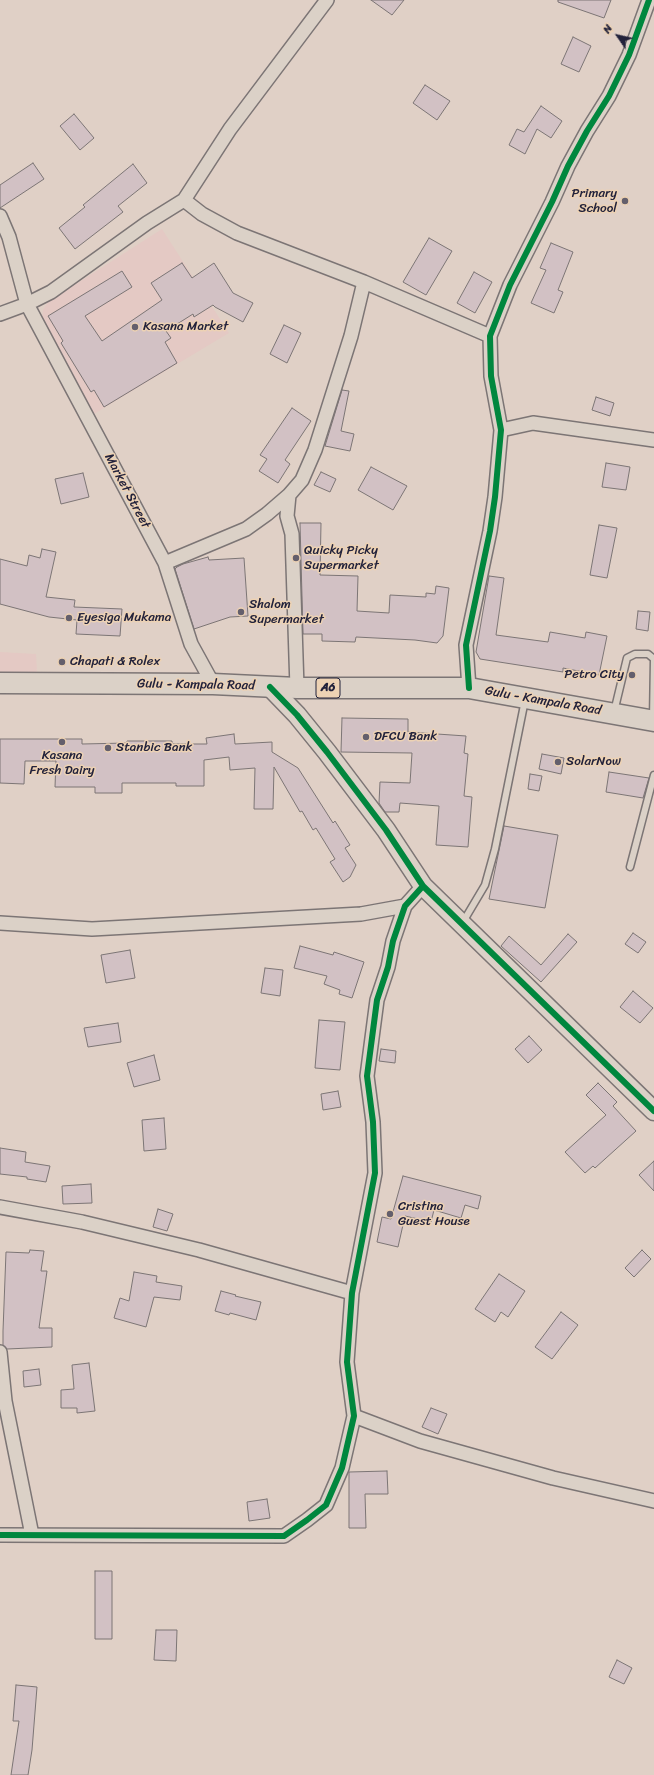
<!DOCTYPE html>
<style>
body{margin:0}
#map{position:relative;width:654px;height:1775px;overflow:hidden;background:#e0d0c6;font-family:Sriracha,sans-serif}
canvas{display:block}
.north{position:absolute;left:598px;top:16px;width:40px;height:40px;-webkit-text-stroke:3px #edd2b4;paint-order:stroke;rotate:304deg;font-size:11px;font-weight:700;line-height:16px;text-align:center;color:#22223b}
.north::after{content:'';display:block;margin:auto;width:14px;height:18px;background:#22223b;clip-path:polygon(50% 0,100% 100%,50% 72%,0 100%)}
</style>
<div id="map">
<canvas width="654" height="1775"></canvas>
<div class="north">N</div>
</div>
<script>
const g = document.querySelector('canvas').getContext('2d');
g.lineJoin = 'round';
function fillPath(path, color) {
  g.fillStyle = color;
  g.fill(path, 'evenodd');
}
function poly(rows) {
  const path = new Path2D();
  for (const r of rows) {
    path.moveTo(r[0], r[1]);
    for (let i = 2; i < r.length; i += 2) path.lineTo(r[i], r[i + 1]);
  }
  return path;
}
function trace(path, color, width, dash) {
  g.strokeStyle = color;
  g.lineWidth = width;
  g.lineCap = dash ? 'butt' : 'round';
  g.setLineDash(dash || []);
  g.stroke(path);
}
function drawText(font, color, halo, rows, align = 'center') {
  g.font = font + ' Sriracha,sans-serif';
  g.lineWidth = 3;
  g.setLineDash([]);
  g.textBaseline = 'middle';
  g.strokeStyle = halo;
  g.fillStyle = color;
  for (const [text, x, y, turn = 0] of rows) {
    g.save();
    g.translate(x, y);
    g.rotate((+turn || 0) * Math.PI / 180);
    g.textAlign = isNaN(turn) ? turn : align;
    if (halo) g.strokeText(text, 0, 0);
    g.fillText(text, 0, 0);
    g.restore();
  }
}
const built = poly([
 [162,229,229,333,94,414,42,322,43,310,48,302],
 [0,652,36,654,37,673,0,672]
]);
const building = poly([
 [371,0,404,0,392,15,371,0],
 [558,0,611,0,604,18,558,2,558,0],
 [573,37,591,46,579,72,561,64,573,37],
 [425,85,450,101,437,120,413,103,425,85],
 [541,106,562,121,551,138,537,129,525,154,509,145,517,129,524,132,541,106],
 [74,114,94,138,80,150,60,126,74,114],
 [33,163,44,179,0,208,0,185,33,163],
 [133,164,147,183,118,206,123,212,75,249,59,228,85,207,83,205,133,164],
 [429,238,452,251,426,295,403,282,429,238],
 [551,243,573,252,558,290,563,292,554,313,531,303,546,270,540,268,551,243],
 [182,263,192,278,214,263,233,293,253,303,243,322,215,307,213,305,194,317,193,314,166,331,171,338,165,342,177,363,104,407,94,390,91,392,61,343,63,341,48,316,122,271,132,287,85,316,102,341,162,300,151,283,182,263],
 [474,272,492,282,475,313,457,303,474,272],
 [284,325,301,333,287,363,270,354,284,325],
 [342,390,349,391,341,431,354,434,350,451,325,446,342,390],
 [596,397,614,403,610,416,592,410,596,397],
 [292,408,311,421,285,460,290,464,278,483,259,471,267,459,260,455,292,408],
 [606,463,630,467,626,490,602,487,606,463],
 [371,467,407,486,393,510,358,490,371,467],
 [321,472,336,479,330,492,314,485,321,472],
 [83,473,89,497,61,504,55,479,83,473],
 [300,523,321,523,320,575,358,576,357,611,389,613,390,595,426,597,426,593,435,594,436,586,449,588,443,636,437,643,415,640,356,637,355,642,322,641,322,634,303,634,300,523],
 [599,525,617,528,607,578,590,575,599,525],
 [42,549,56,552,46,597,75,600,74,607,122,609,120,636,76,634,77,620,49,617,0,604,0,559,27,566,29,555,40,558,42,549],
 [208,557,209,560,244,558,248,616,230,617,194,629,175,569,177,567,183,564,208,557],
 [489,576,504,578,496,635,548,642,550,632,585,638,586,632,607,636,599,675,563,668,563,672,480,659,476,652,489,576],
 [638,611,650,612,648,631,636,629,638,611],
 [342,718,408,719,408,732,466,736,464,753,468,754,464,796,472,797,468,847,436,845,439,806,400,803,399,812,385,812,379,803,380,782,410,783,412,753,341,752,342,718],
 [234,734,235,744,272,742,272,752,298,768,333,823,335,821,350,845,345,848,356,865,350,877,343,882,330,862,335,859,316,828,313,830,302,811,300,812,274,767,273,809,254,809,255,768,230,770,229,757,204,760,204,786,176,786,176,783,122,783,122,793,95,793,95,787,55,787,56,761,25,761,24,784,0,783,0,739,82,739,82,744,127,743,127,741,172,741,172,744,207,744,206,738,234,734],
 [542,754,564,758,561,774,539,769,542,754],
 [609,772,649,778,643,798,606,792,609,772],
 [530,774,542,776,539,791,528,789,530,774],
 [504,826,558,835,545,908,489,899,504,826],
 [633,933,646,942,638,953,625,944,633,933],
 [568,934,577,942,541,982,501,946,509,936,541,965,568,934],
 [300,946,333,955,334,952,364,962,352,998,339,994,340,990,324,984,327,976,294,968,300,946],
 [130,950,135,978,106,983,101,955,130,950],
 [265,968,283,970,280,996,261,993,265,968],
 [633,991,653,1008,640,1023,620,1007,633,991],
 [319,1020,345,1022,340,1070,315,1068,319,1020],
 [118,1023,121,1042,88,1047,84,1028,118,1023],
 [529,1036,542,1050,528,1063,515,1049,529,1036],
 [381,1049,396,1051,395,1063,379,1061,381,1049],
 [154,1055,160,1080,134,1087,127,1063,154,1055],
 [598,1083,617,1102,613,1106,636,1131,595,1168,593,1166,585,1173,565,1152,606,1115,586,1095,598,1083],
 [338,1091,341,1107,323,1110,321,1094,338,1091],
 [164,1118,166,1149,144,1151,142,1120,164,1118],
 [0,1148,26,1152,25,1162,50,1166,46,1182,27,1179,27,1177,0,1174,0,1148],
 [654,1161,654,1191,639,1175,654,1161],
 [403,1176,481,1196,478,1209,465,1205,461,1218,434,1210,431,1222,405,1216,398,1247,377,1242,382,1217,391,1219,403,1176],
 [91,1184,92,1203,63,1204,62,1186,91,1184],
 [158,1209,173,1214,167,1231,153,1227,158,1209],
 [30,1250,44,1251,41,1271,47,1271,39,1328,52,1328,52,1347,7,1349,3,1345,3,1331,6,1252,29,1253,30,1250],
 [642,1250,651,1259,634,1277,625,1268,642,1250],
 [134,1272,157,1276,156,1282,182,1286,180,1300,154,1297,146,1327,114,1318,120,1298,129,1301,134,1272],
 [499,1274,525,1291,508,1317,501,1312,495,1322,475,1309,499,1274],
 [221,1291,236,1295,235,1296,261,1302,256,1320,230,1313,229,1315,215,1311,221,1291],
 [561,1312,578,1325,552,1359,535,1347,561,1312],
 [89,1363,95,1411,77,1413,77,1408,61,1408,61,1390,74,1389,72,1365,89,1363],
 [39,1369,41,1385,24,1387,23,1371,39,1369],
 [431,1408,447,1414,438,1434,422,1427,431,1408],
 [387,1471,388,1494,365,1494,366,1528,349,1528,349,1472,387,1471],
 [267,1499,270,1518,249,1521,247,1502,267,1499],
 [95,1571,112,1571,112,1639,95,1639,95,1571],
 [156,1630,177,1630,176,1661,154,1660,156,1630],
 [617,1660,632,1668,624,1684,609,1677,617,1660],
 [16,1685,37,1687,32,1750,28,1775,11,1775,19,1721,13,1721,16,1685]
]);
const lane = poly([
 [614,712,627,658,635,654,648,654,654,659,653,719],
 [630,867,654,775],
 [463,922,485,885,495,849,525,700]
]);
const street = poly([
 [184,200,202,214,237,233,364,282,490,336],
 [0,216,9,237,27,304,165,563,191,644,213,684],
 [0,314,27,304,51,292,147,223,184,200,230,129,327,0],
 [501,430,533,423,654,440],
 [289,495,287,516,292,534,297,688],
 [165,563,246,529,267,514,289,495,302,480,315,450,351,336,364,282],
 [469,688,466,645,490,531,495,497,501,430,491,376,490,336,510,285,552,202,568,166,587,131,609,96,629,55,649,0],
 [0,923,92,929,361,914,405,906],
 [0,1207,82,1222,199,1250,352,1293],
 [0,1352,5,1401,32,1535],
 [354,1416,420,1441,553,1478,654,1501],
 [0,1535,284,1536,307,1520,326,1505,342,1468,354,1416,347,1362,352,1293,375,1173,373,1122,367,1076,377,1000,388,967,393,941,405,906,423,886]
]);
const secondary = poly([
 [270,687,297,715,327,752,386,830,423,886,654,1111]
]);
const primary = poly([
 [0,683,213,684,297,688,469,688,654,721]
]);
const cycleway = poly([
 [270,687,297,715,327,752,386,830,423,886,654,1111],
 [469,688,466,645,490,531,495,497,501,430,491,376,490,336,510,285,552,202,568,166,587,131,609,96,629,55,649,0],
 [0,1535,284,1536,307,1520,326,1505,342,1468,354,1416,347,1362,352,1293,375,1173,373,1122,367,1076,377,1000,388,967,393,941,405,906,423,886]
]);
const markers = [
 [625,201,4,"#645f6c"],
 [135,327,4,"#645f6c"],
 [296,558,4,"#645f6c"],
 [241,612,4,"#645f6c"],
 [69,618,4,"#645f6c"],
 [62,662,4,"#645f6c"],
 [632,675,4,"#645f6c"],
 [366,737,4,"#645f6c"],
 [62,742,4,"#645f6c"],
 [108,748,4,"#645f6c"],
 [558,762,4,"#645f6c"],
 [390,1214,4,"#645f6c"]
];
const shields = [
 [328,688,24]
];
const shieldNames = [
 ["A6",328,688]
];
const poiNames = [
 ["Primary",617,194,"right"],
 ["School",617,209,"right"],
 ["Kasana Market",143,327],
 ["Quicky Picky",304,551],
 ["Supermarket",304,566],
 ["Shalom",249,605],
 ["Supermarket",249,620],
 ["Eyesiga Mukama",77,618],
 ["Chapati & Rolex",70,662],
 ["Petro City",624,675,"right"],
 ["DFCU Bank",374,737],
 ["Stanbic Bank",116,748],
 ["Kasana",62,756,"center"],
 ["Fresh Dairy",62,771,"center"],
 ["SolarNow",566,762],
 ["Cristina",398,1207],
 ["Guest House",398,1222]
];
const streetNames = [
 ["Market Street",127,491,62],
 ["Gulu - Kampala Road",196,685,1],
 ["Gulu - Kampala Road",543,701,10]
];
fillPath(built, '#e4c9c4');
fillPath(building, '#d2c1c4');
trace(building, '#7c7575', 1);
trace(lane, '#7c7575', 9);
trace(street, '#7c7575', 16);
trace(secondary, '#7c7575', 21);
trace(primary, '#7c7575', 23);
trace(lane, '#dbd1c7', 6);
trace(street, '#dbd1c7', 13);
trace(secondary, '#dbd1c7', 18);
trace(primary, '#dbd1c7', 20);
trace(cycleway, '#00873e', 6);
for (const [x, y, r, color] of markers) {
  const dot = new Path2D();
  dot.arc(x, y, r, 0, 2 * Math.PI);
  g.fillStyle = color;
  g.fill(dot);
  trace(dot, '#edd2b4', 1.5);
}
for (const [x, y, w] of shields) {
  const box = new Path2D();
  box.roundRect(x - w / 2, y - 10, w, 20, 3);
  g.fillStyle = '#edd2b4';
  g.fill(box);
  trace(box, '#22223b', 1);
}
drawText('bold 12px', '#22223b', null, shieldNames);
drawText('13px', '#22223b', '#edd2b4', poiNames, 'left');
drawText('13px', '#22223b', '#edd2b4', streetNames);
</script>
